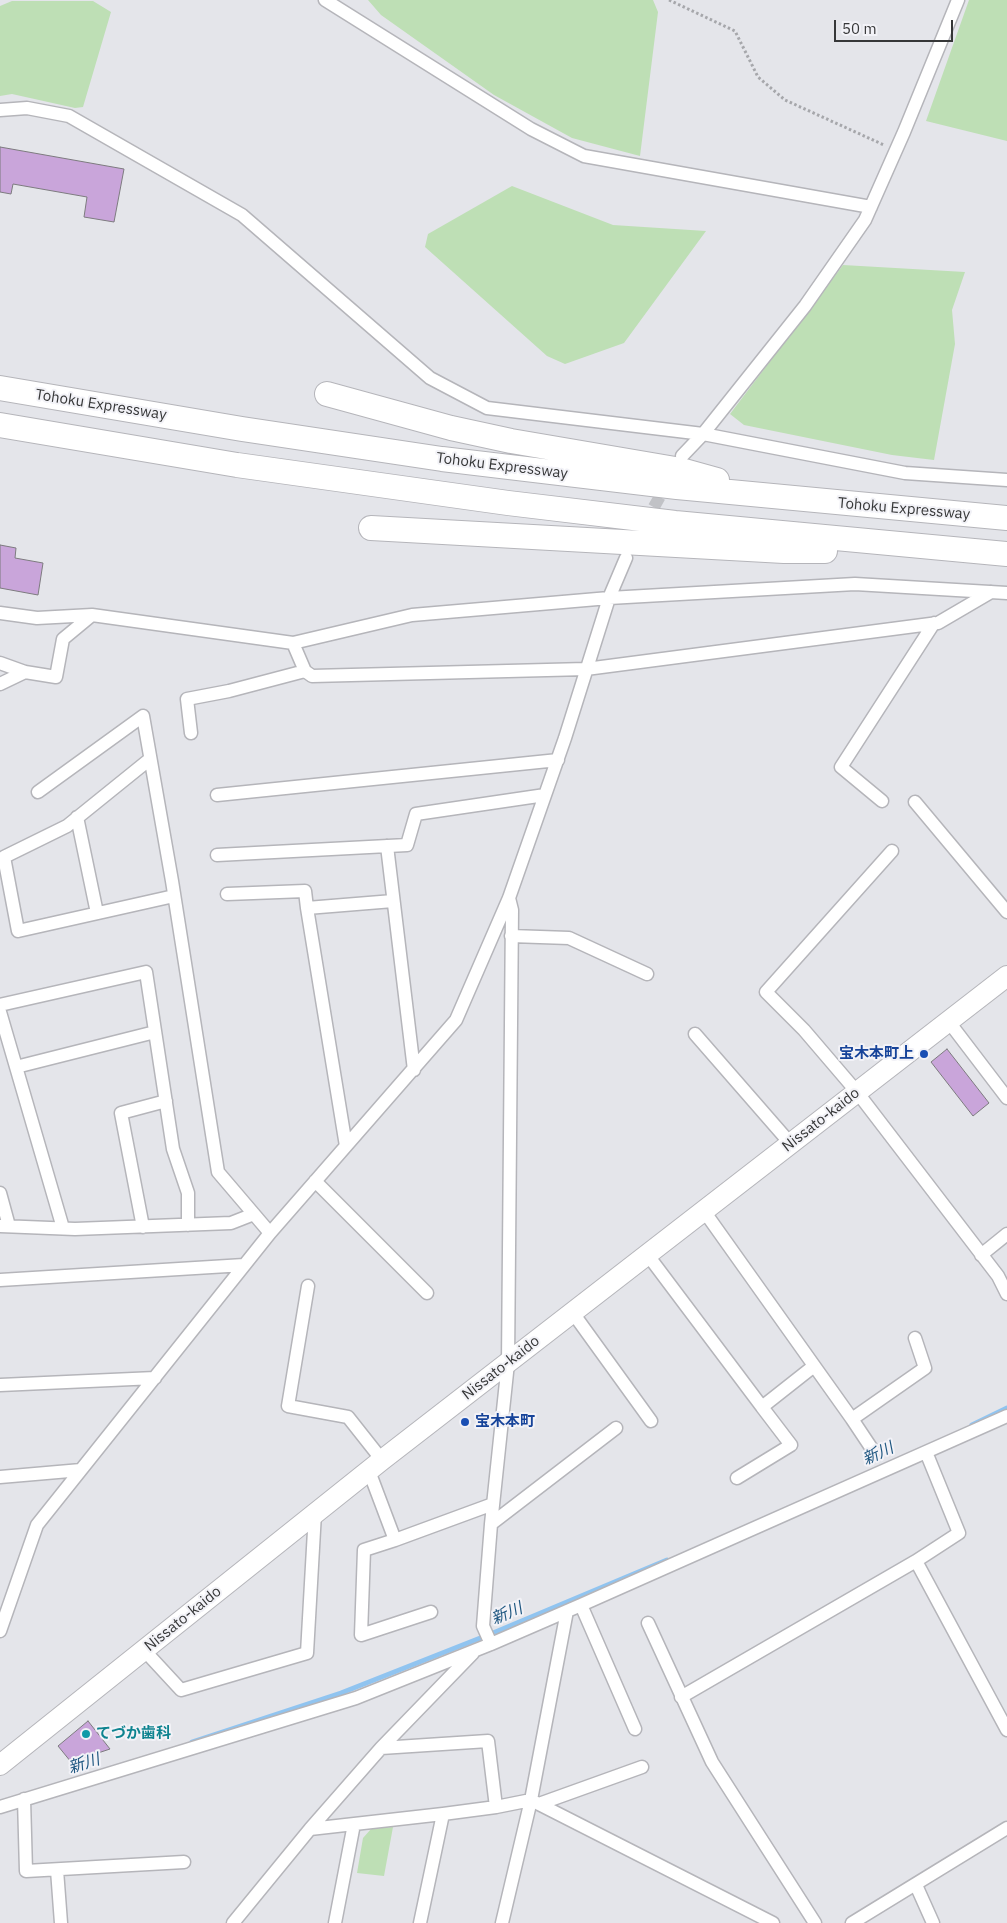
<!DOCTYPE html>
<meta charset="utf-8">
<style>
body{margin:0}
#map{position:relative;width:1007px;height:1923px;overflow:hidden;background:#e4e5ea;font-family:"IBM Plex Sans",sans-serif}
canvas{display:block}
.scale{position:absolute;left:834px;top:20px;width:119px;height:22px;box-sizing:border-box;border:2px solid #363738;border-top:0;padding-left:6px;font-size:15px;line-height:18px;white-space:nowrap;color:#363738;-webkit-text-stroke:4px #f2f2f7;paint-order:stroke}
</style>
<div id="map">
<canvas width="1007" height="1923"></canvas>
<div class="scale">50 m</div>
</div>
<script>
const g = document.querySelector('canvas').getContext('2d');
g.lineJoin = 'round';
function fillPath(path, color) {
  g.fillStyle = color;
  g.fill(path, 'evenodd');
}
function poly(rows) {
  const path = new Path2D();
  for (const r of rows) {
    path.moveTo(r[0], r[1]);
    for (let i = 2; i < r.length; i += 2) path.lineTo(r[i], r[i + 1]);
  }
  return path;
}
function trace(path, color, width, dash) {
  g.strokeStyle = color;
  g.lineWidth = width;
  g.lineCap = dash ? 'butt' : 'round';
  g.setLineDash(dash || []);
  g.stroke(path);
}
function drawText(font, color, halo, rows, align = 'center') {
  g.font = font + ' "IBM Plex Sans","Noto Sans JP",sans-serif';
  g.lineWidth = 4;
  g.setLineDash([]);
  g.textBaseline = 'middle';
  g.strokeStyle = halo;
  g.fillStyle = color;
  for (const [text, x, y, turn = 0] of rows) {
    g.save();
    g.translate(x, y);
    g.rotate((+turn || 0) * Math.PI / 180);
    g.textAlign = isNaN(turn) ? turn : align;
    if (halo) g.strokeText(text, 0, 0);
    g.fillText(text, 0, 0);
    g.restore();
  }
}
const green = poly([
 [368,0,653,0,658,12,640,156,572,138,494,95,381,15],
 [969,0,1007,0,1007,141,926,121],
 [12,1,93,1,111,12,83,107,75,108,12,94,0,96,0,6],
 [512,186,613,225,706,231,624,343,565,364,547,356,425,247,428,234],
 [843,265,965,272,952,310,955,344,934,460,892,455,744,425,730,414],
 [393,1827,384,1876,357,1873,363,1838,371,1829]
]);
const stream = poly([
 [972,1425,1007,1408],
 [192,1742,341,1693,493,1633,667,1560]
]);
const building = poly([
 [0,147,124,169,114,222,84,217,87,197,13,184,11,194,0,192,0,147],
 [0,545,16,548,15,558,43,563,38,595,0,588,0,545],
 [947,1049,989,1103,973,1116,931,1062,947,1049],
 [88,1721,110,1749,71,1762,58,1746,88,1721]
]);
const minorTunnel = poly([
 [645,523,668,482]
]);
const path = poly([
 [669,0,735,31,758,77,785,100,884,145]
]);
const minor = poly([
 [325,0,531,129,584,156,871,207],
 [0,110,27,108,69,116,242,215,430,378,487,408,703,434,905,473,1007,480],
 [682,456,703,434,805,306,865,220,904,132,958,0],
 [0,613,37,618,92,615,293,643,412,615,609,598,855,584,1007,593],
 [293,643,305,671,312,676,586,669,938,623,991,592],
 [0,663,25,672,56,677,63,639,92,615],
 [0,684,25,672],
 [191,733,187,699,229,691,305,671],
 [150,759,67,826,4,857,18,931,174,896],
 [38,792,143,716,172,881,218,1172,270,1233],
 [217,795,558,760],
 [882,801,841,767,934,623],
 [915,802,1007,912],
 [77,817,97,913],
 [387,846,414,1070],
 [892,851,766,992,804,1030,857,1092,998,1276,1007,1294],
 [217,855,407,845,416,814,545,795],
 [227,894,305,891,307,908],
 [511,936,569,938,647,974],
 [0,1005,146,972,173,1149,188,1193,188,1225],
 [0,1012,63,1228],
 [949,1022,1007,1098],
 [695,1034,790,1143],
 [16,1067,155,1032],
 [346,1146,307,908,393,901],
 [315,1181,427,1293],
 [0,1193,9,1226],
 [704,1211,852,1419,925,1368,915,1338],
 [0,1226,75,1229,231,1223,254,1214],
 [143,1227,121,1113,166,1101],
 [647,1254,762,1407,814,1366],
 [981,1255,1007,1234],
 [0,1280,244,1265],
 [308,1286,288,1406,348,1417,382,1460],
 [573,1313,651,1421],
 [0,1385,155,1378],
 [852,1419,874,1452],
 [926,1452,959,1533,916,1561,1007,1730],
 [369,1471,395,1540,493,1504],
 [0,1477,81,1470],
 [737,1478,791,1445,762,1407],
 [491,1524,616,1428],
 [395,1540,364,1550,361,1635,431,1612],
 [581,1605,635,1729],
 [648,1623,712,1762,815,1923],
 [0,1631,37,1525,270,1233,456,1020,509,898,565,738,609,598,626,558],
 [491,1644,483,1626,491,1524,508,1363,512,910,509,898],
 [144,1650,181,1690,307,1653,315,1513],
 [681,1697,916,1561],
 [381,1748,473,1653],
 [24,1799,26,1871,184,1862],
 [539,1804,642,1767],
 [0,1807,356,1698,491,1644,581,1605,1007,1416],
 [310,1829,381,1748,488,1741,496,1807],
 [57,1870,61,1923],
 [916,1885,933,1923],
 [233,1923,310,1829,443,1814,496,1807,531,1800,773,1923],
 [335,1923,354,1824],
 [420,1923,443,1814],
 [502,1923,531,1800,567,1611],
 [852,1923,1007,1828]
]);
const primary = poly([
 [0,1765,382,1460,1007,976]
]);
const motorway = poly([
 [0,388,242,429,442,459,677,487,1007,518],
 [327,394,451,428,511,441,681,470,717,480],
 [0,425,237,465,508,503,675,523,1007,554],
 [371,528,784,551,825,551]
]);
const markers = [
 [924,1054,5,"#1a4fb4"],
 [465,1422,5,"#1a4fb4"],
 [86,1734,5,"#0f9aa8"]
];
const streetNames = [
 ["Tohoku Expressway",101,405,9],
 ["Tohoku Expressway",502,466,7],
 ["Tohoku Expressway",904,509,5],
 ["Nissato-kaido",821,1120,-38],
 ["Nissato-kaido",501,1368,-38],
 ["Nissato-kaido",183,1619,-39]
];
const transitNames = [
 ["宝木本町上",914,1054],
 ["宝木本町",475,1422,"left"]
];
const cultureNames = [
 ["てづか歯科",96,1734]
];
const waterNames = [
 ["新川",878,1454,-25],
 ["新川",507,1614,-23],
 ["新川",84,1764,-18]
];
fillPath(green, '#bedfb5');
trace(stream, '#90c4f0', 5);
fillPath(building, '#c9a5da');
trace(building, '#7d7b7f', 1);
trace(minorTunnel, '#c1c2c6', 12, [12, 6]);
trace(minor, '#b5b5ba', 15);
trace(primary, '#b5b5ba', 22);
trace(motorway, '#b5b5ba', 26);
trace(path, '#a6a7ab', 3, [2.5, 2.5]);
trace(minor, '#fff', 12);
trace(primary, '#fff', 20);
trace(motorway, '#fff', 24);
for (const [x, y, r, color] of markers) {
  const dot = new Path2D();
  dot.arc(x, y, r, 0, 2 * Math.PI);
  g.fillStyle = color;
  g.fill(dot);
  trace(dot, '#f2f2f7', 2);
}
drawText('15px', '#363738', '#f2f2f7', streetNames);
drawText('bold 15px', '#164399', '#f2f2f7', transitNames, 'right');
drawText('bold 15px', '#0d838f', '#f2f2f7', cultureNames, 'left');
drawText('italic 16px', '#1f5781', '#f2f2f7', waterNames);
</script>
